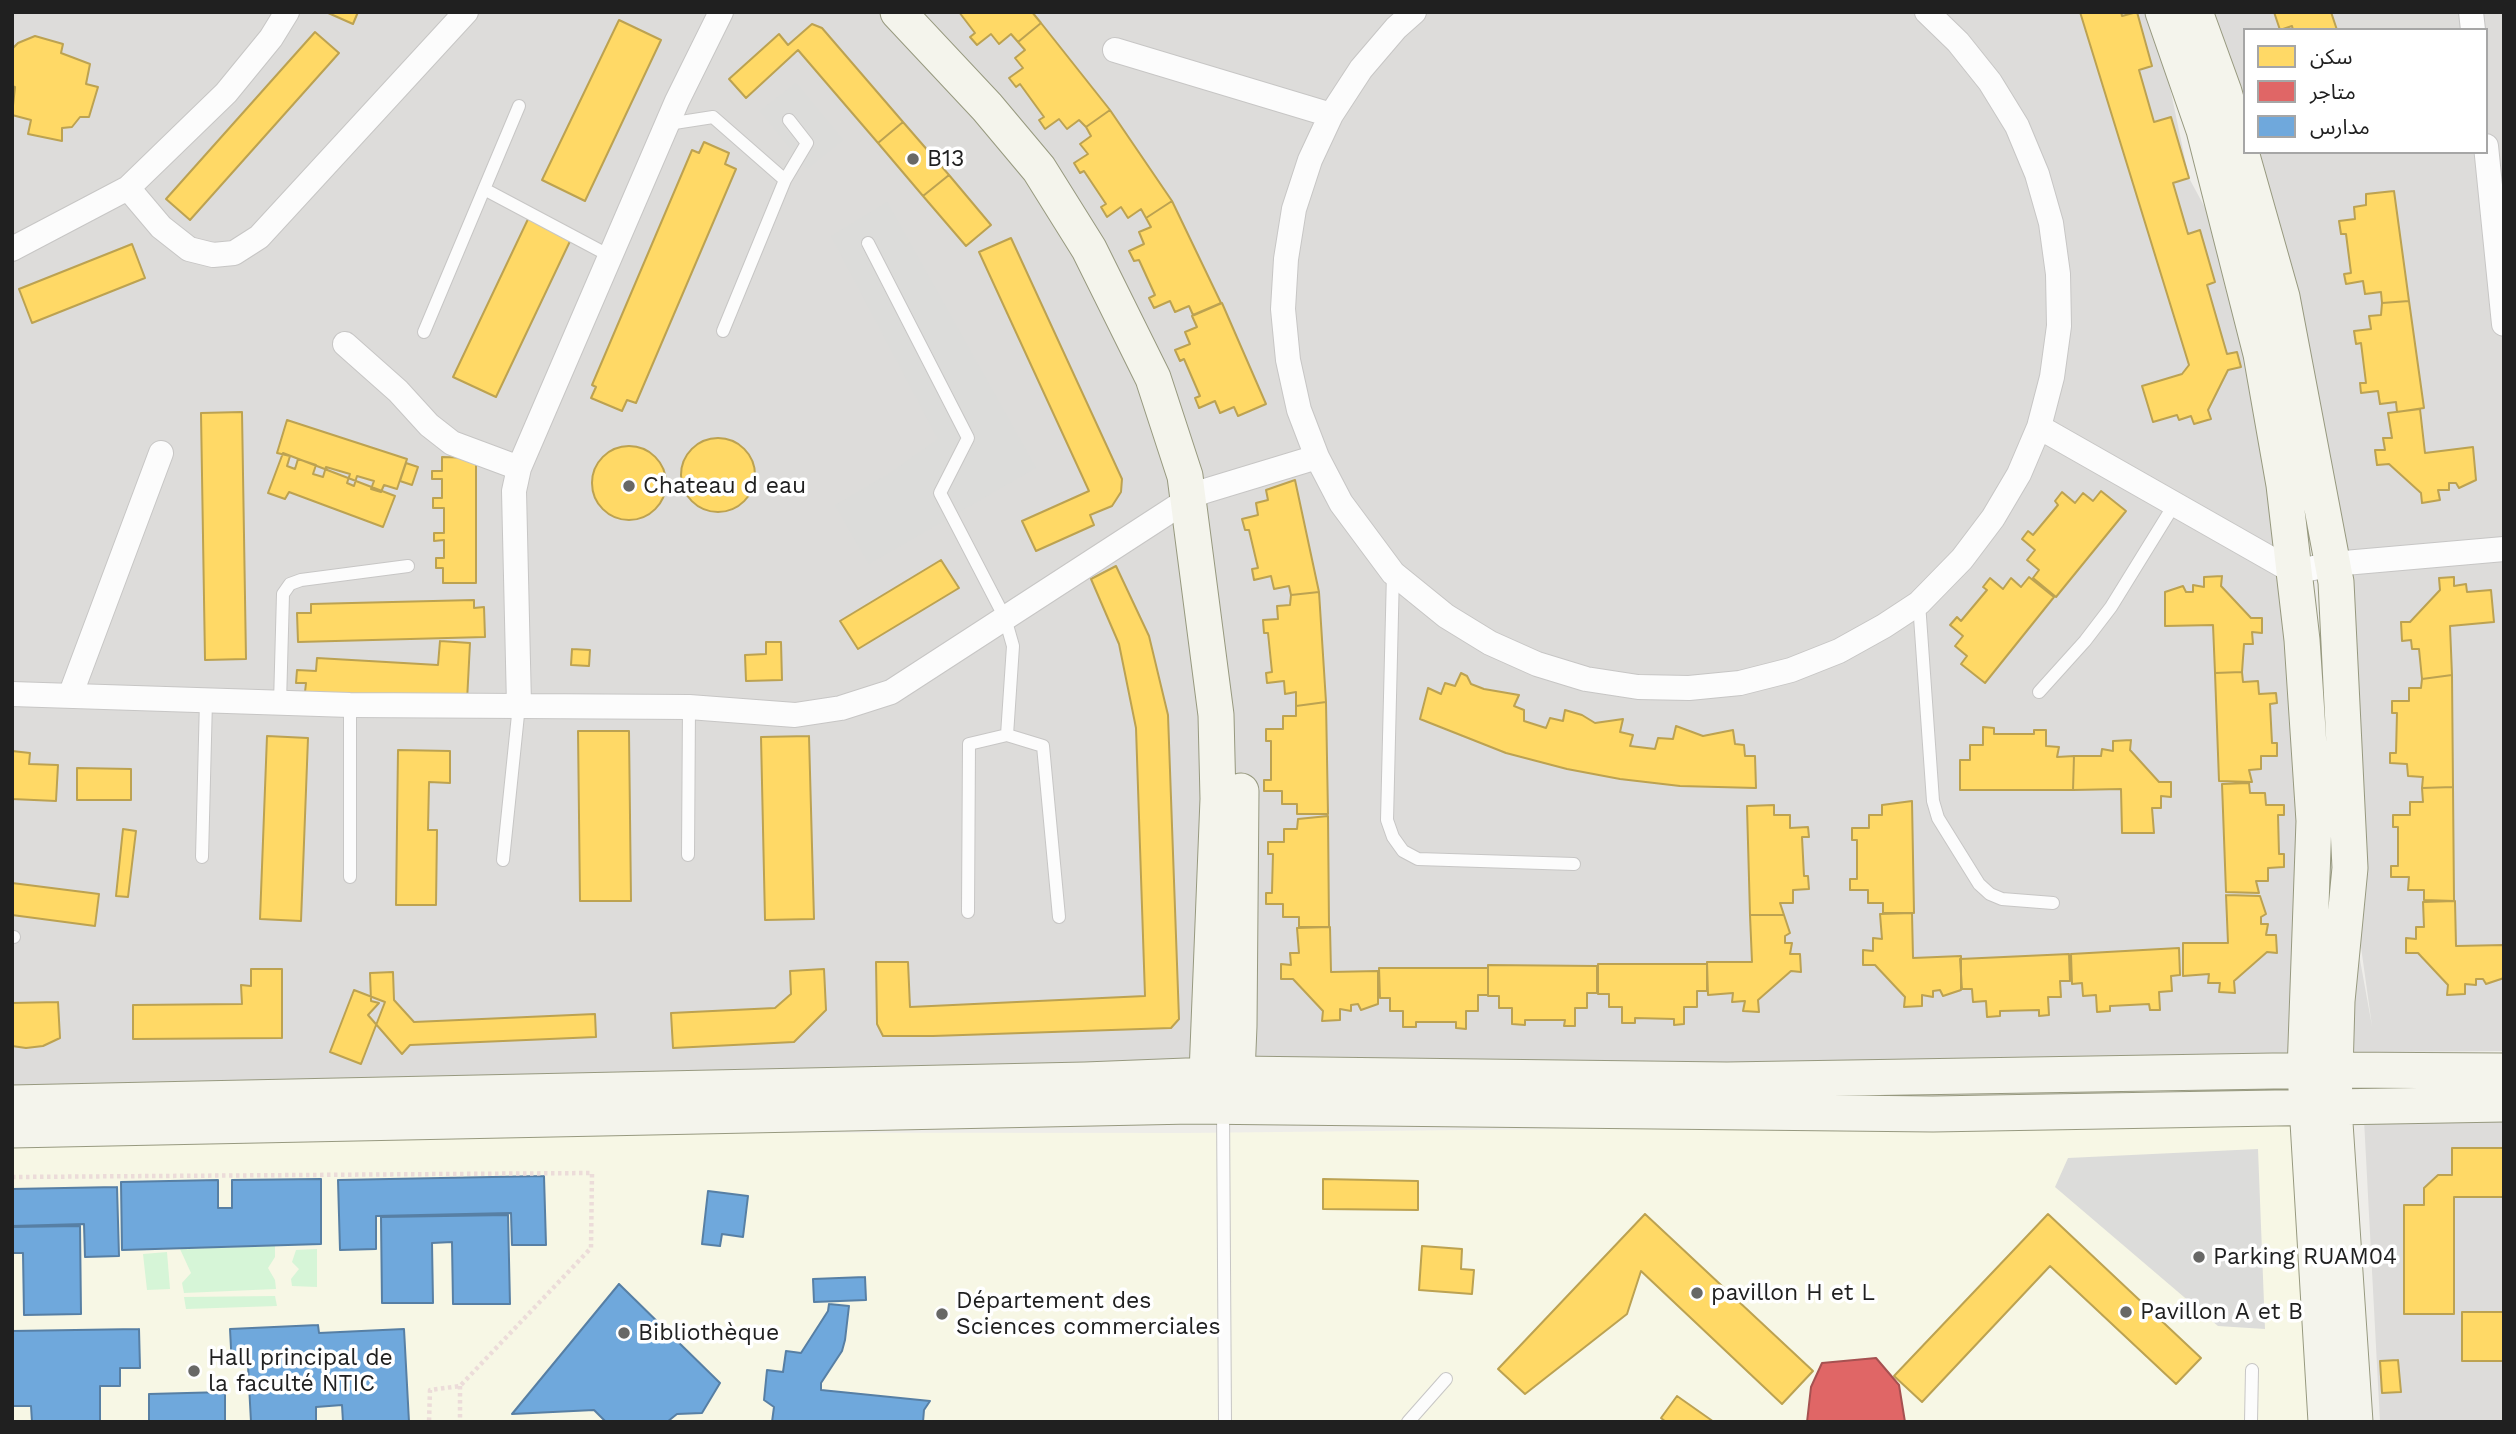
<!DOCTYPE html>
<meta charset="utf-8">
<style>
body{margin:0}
#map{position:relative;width:2516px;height:1434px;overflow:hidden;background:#eeede9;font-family:"Work Sans","Noto Sans Arabic",sans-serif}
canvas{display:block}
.frame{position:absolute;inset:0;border:14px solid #202020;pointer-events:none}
.legend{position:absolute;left:2243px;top:28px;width:245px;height:126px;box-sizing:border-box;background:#fff;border:2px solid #a6a6a6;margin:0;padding:9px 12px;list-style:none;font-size:21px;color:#202020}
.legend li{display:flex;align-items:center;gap:14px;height:35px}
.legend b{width:35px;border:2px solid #a6a6a6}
</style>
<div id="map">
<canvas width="2516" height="1434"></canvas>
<div class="frame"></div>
<ul class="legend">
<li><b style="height:19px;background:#ffd966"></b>سكن</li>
<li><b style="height:19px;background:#e06666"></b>متاجر</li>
<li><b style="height:19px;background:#6fa8dc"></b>مدارس</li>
</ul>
</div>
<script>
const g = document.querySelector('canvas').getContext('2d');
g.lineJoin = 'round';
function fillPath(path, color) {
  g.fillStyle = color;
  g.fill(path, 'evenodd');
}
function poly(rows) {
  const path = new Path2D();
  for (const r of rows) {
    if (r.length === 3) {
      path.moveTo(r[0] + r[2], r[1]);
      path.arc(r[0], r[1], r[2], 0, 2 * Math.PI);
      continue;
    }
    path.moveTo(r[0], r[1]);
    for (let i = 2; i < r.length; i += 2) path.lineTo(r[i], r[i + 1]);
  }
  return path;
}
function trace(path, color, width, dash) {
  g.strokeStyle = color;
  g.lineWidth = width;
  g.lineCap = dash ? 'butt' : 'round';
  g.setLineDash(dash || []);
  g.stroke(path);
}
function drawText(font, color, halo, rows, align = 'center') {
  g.font = font + ' "Work Sans",sans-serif';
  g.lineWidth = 7;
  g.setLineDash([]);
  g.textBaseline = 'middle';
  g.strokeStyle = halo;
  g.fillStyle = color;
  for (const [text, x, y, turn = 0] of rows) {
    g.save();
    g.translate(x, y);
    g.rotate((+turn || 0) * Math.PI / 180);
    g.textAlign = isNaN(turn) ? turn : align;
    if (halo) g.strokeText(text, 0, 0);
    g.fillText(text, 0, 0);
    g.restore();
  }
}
const residential = poly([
 [12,12,2154,12,2189,178,2224,243,2302,640,2372,1026,2350,868,2338,609,2195,12,2504,12,2504,1051,2376,1052,12,1103],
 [2245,30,2486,30,2486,152,2245,152],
 [2504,1117,2504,1422,2380,1422,2364,1120]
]);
const education = poly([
 [2290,1121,2317,1422,12,1422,12,1132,1186,1133]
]);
const religious = poly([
 [796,83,843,140,807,169,760,111],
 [887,202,1036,468,869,564,835,505,890,473,938,439,831,236],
 [2258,1149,2265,1329,2218,1326,2055,1187,2068,1158]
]);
const park = poly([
 [275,1246,275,1257,268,1268,275,1280,276,1289,184,1293,182,1283,191,1273,180,1249],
 [317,1249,317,1287,292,1286,291,1279,299,1269,292,1262,296,1250],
 [167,1252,170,1289,147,1290,143,1254],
 [275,1296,277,1306,186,1309,184,1297]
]);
const homes = poly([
 [326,12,358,12,353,24,326,12],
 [959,12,1032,12,1041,23,1018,42,1011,34,999,44,991,34,977,45,970,37,975,33,959,12],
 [2080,12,2121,12,2122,16,2137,12,2152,66,2139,70,2154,122,2171,117,2189,178,2173,183,2188,234,2200,230,2215,282,2207,285,2227,354,2237,352,2241,367,2228,370,2208,410,2211,419,2194,424,2191,416,2179,420,2177,415,2153,422,2142,386,2182,374,2189,365,2080,12],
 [2274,12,2331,12,2337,30,2293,30,2292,26,2280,30,2274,12],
 [619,20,661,40,585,201,542,180,619,20],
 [1041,23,1110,110,1086,127,1079,120,1067,129,1059,119,1045,129,1039,120,1044,117,1020,84,1016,87,1009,78,1023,68,1015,58,1025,50,1018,42,1041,23],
 [812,24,822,28,903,122,878,143,798,50,746,98,729,79,779,34,788,45,812,24],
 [315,32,339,53,190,220,166,199,315,32],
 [35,36,63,44,61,53,90,64,86,84,98,87,89,117,80,117,72,127,62,128,62,141,28,134,31,120,12,115,15,87,12,86,12,49,18,43,35,36],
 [1110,110,1172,201,1146,218,1141,209,1128,218,1121,207,1107,217,1101,207,1106,204,1084,171,1080,173,1074,163,1088,154,1080,144,1091,136,1086,127,1110,110],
 [903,122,949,175,923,196,878,143,903,122],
 [704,142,729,153,725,164,736,169,636,403,627,400,622,411,591,398,596,387,592,385,692,150,699,153,704,142],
 [949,175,991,225,966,246,923,196,949,175],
 [2394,191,2409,301,2382,303,2381,292,2365,294,2363,281,2346,284,2344,274,2351,273,2346,234,2341,234,2339,221,2355,219,2354,207,2366,205,2366,194,2394,191],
 [1172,201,1221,303,1193,315,1189,306,1175,312,1170,301,1154,308,1149,298,1155,295,1139,260,1134,261,1129,251,1144,244,1139,232,1151,227,1146,218,1172,201],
 [529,217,572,237,496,397,453,377,529,217],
 [1011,238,1122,479,1121,492,1112,506,1090,515,1094,525,1036,551,1022,521,1089,491,979,252,1011,238],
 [132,244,145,278,32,323,19,289,132,244],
 [2409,301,2424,408,2397,412,2396,402,2380,404,2378,391,2361,393,2360,383,2366,383,2361,343,2356,344,2354,331,2371,329,2369,316,2381,315,2382,303,2409,301],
 [1222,303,1266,404,1238,416,1234,407,1220,413,1215,401,1199,408,1195,398,1200,396,1184,359,1180,361,1175,350,1190,344,1185,332,1197,327,1192,316,1222,303],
 [2420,409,2425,453,2473,447,2476,480,2459,488,2456,483,2449,483,2449,490,2438,490,2440,500,2422,503,2421,493,2389,464,2377,465,2375,450,2385,450,2383,438,2392,438,2388,413,2420,409],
 [242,412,246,659,205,660,201,413,242,412],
 [287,420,407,459,397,489,384,485,381,492,371,489,374,481,357,476,354,486,347,483,350,474,326,467,323,477,313,474,316,465,298,459,295,469,287,466,290,456,277,453,287,420],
 [718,475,37],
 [629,483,37],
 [283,453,395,496,383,527,289,492,285,499,268,493,283,453],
 [442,457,476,458,476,583,443,583,443,568,436,568,436,558,444,558,444,540,434,541,434,533,444,533,444,508,433,508,433,498,442,498,442,479,432,479,432,471,442,471,442,457],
 [406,463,418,467,412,485,400,481,406,463],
 [1295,480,1319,592,1291,595,1289,586,1274,589,1271,576,1254,580,1252,569,1258,568,1249,530,1245,530,1242,519,1258,515,1256,503,1268,500,1266,490,1295,480],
 [2101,491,2126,511,2056,597,2033,578,2039,570,2027,560,2035,550,2022,539,2028,531,2033,535,2058,505,2055,501,2062,492,2075,503,2083,493,2093,501,2101,491],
 [941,560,959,588,858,649,840,621,941,560],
 [1116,566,1149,636,1168,715,1179,1019,1171,1028,933,1036,883,1036,877,1024,876,962,908,962,910,1007,1145,996,1136,728,1119,644,1091,579,1116,566],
 [2222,576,2221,586,2251,618,2262,618,2262,633,2252,632,2253,644,2244,644,2242,672,2215,673,2213,625,2165,626,2165,592,2183,586,2186,592,2193,592,2193,585,2204,587,2204,577,2222,576],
 [2029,577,2054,597,1985,683,1961,664,1967,656,1955,646,1963,636,1950,625,1957,617,1961,621,1987,590,1983,587,1990,578,2003,589,2011,578,2021,587,2029,577],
 [2454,577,2454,586,2466,584,2467,592,2491,590,2494,622,2450,626,2452,675,2422,679,2419,649,2412,649,2411,640,2402,641,2401,622,2410,622,2440,590,2439,578,2454,577],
 [1319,592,1326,702,1296,706,1296,692,1285,694,1284,681,1267,683,1266,673,1272,672,1268,633,1264,633,1263,620,1278,619,1277,606,1290,605,1291,595,1319,592],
 [474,600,474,608,484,607,485,637,298,642,297,613,311,613,311,604,474,600],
 [440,641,470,643,467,701,305,692,306,683,296,683,297,670,316,671,317,658,438,665,440,641],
 [766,642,781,642,782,680,746,681,745,655,766,654,766,642],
 [572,649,590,650,589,666,571,665,572,649],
 [2242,672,2243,682,2258,681,2259,694,2276,693,2277,703,2270,704,2272,743,2277,743,2277,756,2261,756,2261,769,2249,770,2252,782,2219,781,2215,673,2242,672],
 [1461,673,1467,676,1471,684,1484,689,1519,695,1514,706,1524,710,1524,721,1546,728,1550,718,1563,721,1565,710,1582,715,1595,723,1623,719,1620,732,1633,735,1630,746,1655,749,1658,738,1673,739,1676,726,1703,736,1733,730,1735,744,1744,745,1745,756,1755,756,1756,788,1680,786,1620,779,1567,769,1506,753,1420,719,1428,688,1441,694,1445,683,1455,686,1461,673],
 [2452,675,2453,787,2422,788,2423,777,2408,776,2407,764,2390,763,2390,753,2396,753,2397,713,2392,713,2392,701,2409,701,2409,688,2421,688,2422,679,2452,675],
 [1326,702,1328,814,1297,814,1297,804,1282,804,1282,791,1264,791,1264,780,1271,780,1271,741,1266,741,1266,729,1283,729,1283,716,1296,716,1296,706,1326,702],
 [1983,727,1994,728,1994,734,2034,734,2034,730,2046,730,2046,746,2059,747,2057,757,2074,756,2073,790,1960,790,1960,760,1970,760,1970,745,1983,745,1983,727],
 [578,731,629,731,631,901,580,901,578,731],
 [267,736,308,738,301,921,260,919,267,736],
 [809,736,814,919,765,920,761,737,809,736],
 [2131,740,2130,750,2159,782,2171,782,2171,797,2161,796,2161,808,2152,808,2154,833,2122,833,2121,789,2073,790,2074,756,2101,756,2102,749,2113,751,2113,741,2131,740],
 [398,750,450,751,450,783,429,782,428,830,437,830,436,905,396,905,398,750],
 [12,751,30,753,29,764,58,765,56,801,12,799,12,751],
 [77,768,131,769,131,800,77,800,77,768],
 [2249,783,2250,793,2265,793,2266,805,2284,805,2284,815,2278,815,2279,854,2284,854,2284,867,2268,868,2268,881,2256,881,2259,893,2226,892,2222,784,2249,783],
 [2453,787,2454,901,2424,900,2424,890,2408,890,2409,877,2391,877,2391,866,2398,866,2398,827,2393,827,2393,815,2410,815,2410,802,2423,802,2422,788,2453,787],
 [1912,801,1914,913,1883,913,1883,903,1868,903,1868,890,1850,890,1850,879,1857,879,1857,840,1852,840,1852,828,1869,828,1869,815,1882,815,1882,805,1912,801],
 [1774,805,1774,815,1790,815,1790,828,1808,827,1809,837,1802,837,1804,876,1808,876,1809,889,1793,890,1793,903,1780,903,1784,915,1750,915,1747,806,1774,805],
 [1328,816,1329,927,1299,927,1299,917,1283,917,1283,904,1266,904,1266,893,1272,893,1273,854,1268,854,1268,842,1284,842,1284,829,1297,829,1298,819,1328,816],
 [123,829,136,831,128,897,116,896,123,829],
 [12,883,99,894,95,926,12,915,12,883],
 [2226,895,2260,896,2266,914,2261,917,2261,924,2268,924,2266,935,2276,935,2277,953,2267,952,2234,981,2235,993,2219,992,2220,983,2208,983,2209,974,2183,976,2183,943,2228,943,2226,895],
 [2455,901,2456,946,2504,945,2504,978,2486,984,2483,979,2476,979,2476,985,2465,984,2465,994,2447,995,2448,985,2418,953,2406,953,2406,938,2416,939,2416,927,2424,927,2423,902,2455,901],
 [1912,913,1913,958,1961,956,1961,990,1943,996,1940,990,1933,991,1933,997,1922,995,1922,1006,1904,1007,1905,997,1875,965,1863,965,1863,950,1873,951,1873,938,1882,939,1880,914,1912,913],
 [1750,915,1784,915,1790,933,1785,936,1785,943,1792,943,1790,954,1800,954,1801,972,1791,971,1758,1000,1759,1012,1743,1011,1745,1001,1732,1002,1733,993,1708,995,1707,962,1752,962,1750,915],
 [1330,927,1331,972,1378,971,1378,1004,1361,1010,1358,1004,1351,1005,1351,1011,1340,1009,1340,1020,1322,1021,1323,1011,1293,979,1281,979,1281,964,1291,965,1290,953,1299,953,1297,928,1330,927],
 [2179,948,2180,975,2171,976,2172,991,2159,992,2160,1010,2150,1010,2149,1004,2110,1006,2110,1011,2097,1012,2096,995,2083,996,2082,983,2072,984,2071,954,2179,948],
 [2069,954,2070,981,2060,981,2061,997,2048,997,2049,1015,2039,1016,2039,1010,2000,1011,2000,1016,1987,1017,1986,1001,1973,1002,1972,989,1962,989,1960,959,2069,954],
 [1598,964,1707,964,1707,991,1697,991,1697,1007,1684,1007,1684,1024,1674,1025,1674,1019,1635,1018,1635,1023,1622,1023,1622,1007,1609,1007,1609,994,1598,994,1598,964],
 [1488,965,1597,966,1597,993,1587,993,1587,1008,1575,1008,1575,1026,1564,1026,1565,1020,1525,1020,1525,1025,1512,1024,1512,1008,1499,1008,1499,996,1488,996,1488,965],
 [1379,968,1488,968,1488,995,1478,995,1478,1011,1466,1011,1466,1029,1456,1028,1456,1022,1416,1022,1416,1027,1403,1027,1403,1011,1390,1011,1390,998,1380,998,1379,968],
 [251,969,282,969,282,1038,133,1039,133,1005,242,1004,241,985,251,986,251,969],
 [824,969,826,1010,794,1042,673,1048,671,1013,775,1008,791,994,790,971,824,969],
 [393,972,394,1000,414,1022,595,1014,596,1037,410,1045,402,1054,368,1015,379,1003,371,1001,370,973,393,972],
 [354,990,385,1002,361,1064,330,1052,354,990],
 [58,1002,60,1038,43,1046,26,1048,12,1046,12,1003,58,1002],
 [2452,1148,2504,1148,2504,1197,2454,1197,2454,1314,2404,1314,2404,1205,2424,1205,2424,1188,2438,1175,2452,1175,2452,1148],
 [1323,1179,1418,1181,1418,1210,1323,1209,1323,1179],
 [1645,1214,1813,1371,1782,1404,1641,1271,1627,1314,1525,1394,1498,1369,1645,1214],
 [2048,1214,2201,1358,2176,1384,2050,1266,1922,1402,1894,1376,2048,1214],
 [1422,1246,1462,1249,1461,1269,1474,1270,1472,1294,1419,1290,1422,1246],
 [2462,1312,2504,1312,2504,1361,2462,1361,2462,1312],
 [2398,1360,2401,1392,2382,1393,2380,1361,2398,1360],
 [1677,1396,1714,1422,1666,1422,1661,1418,1677,1396]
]);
const shops = poly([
 [1876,1358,1899,1385,1905,1422,1807,1422,1811,1387,1822,1363,1876,1358]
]);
const schools = poly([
 [544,1176,546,1245,512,1245,511,1213,376,1216,376,1249,340,1250,338,1180,544,1176],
 [321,1179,321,1244,122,1250,121,1182,218,1180,218,1208,232,1208,232,1180,321,1179],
 [117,1187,119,1256,85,1257,84,1224,12,1226,12,1189,117,1187],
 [708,1191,748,1196,743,1237,722,1234,720,1246,702,1244,708,1191],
 [508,1215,510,1304,453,1304,452,1242,432,1243,433,1303,382,1303,381,1217,508,1215],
 [80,1226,81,1314,24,1315,23,1253,12,1253,12,1227,80,1226],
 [865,1277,866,1300,814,1302,813,1279,865,1277],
 [619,1284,720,1383,702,1413,677,1414,667,1422,606,1422,594,1410,512,1414,619,1284],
 [829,1304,849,1306,845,1340,842,1351,821,1383,821,1390,930,1401,924,1410,923,1422,772,1422,774,1407,764,1400,767,1370,783,1372,786,1351,801,1353,828,1311,829,1304],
 [318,1325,319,1333,404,1329,409,1422,343,1422,342,1405,316,1407,316,1422,251,1422,248,1366,232,1367,230,1329,318,1325],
 [139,1329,140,1368,120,1368,120,1386,100,1386,100,1422,32,1422,31,1406,12,1406,12,1331,139,1329],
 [225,1392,225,1422,149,1422,149,1394,225,1392]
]);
const path = poly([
 [12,1177,592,1173,591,1248,460,1386,430,1390,429,1422],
 [460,1386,460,1422]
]);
const lane = poly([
 [668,124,713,117,785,180],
 [484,189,610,256],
 [868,243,968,438,940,493,1005,618,1013,646,1007,735],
 [723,331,785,180,807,143,789,120],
 [424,332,519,106],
 [1393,573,1387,820,1393,837,1403,851,1418,859,1574,864],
 [1919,603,1933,801,1938,818,1979,884,1990,894,2002,899,2053,903],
 [2039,692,2085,641,2111,607,2174,505],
 [280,703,283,594,290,584,301,580,408,566],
 [350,705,350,877],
 [688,855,689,707],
 [202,857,206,700],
 [503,860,519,705],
 [968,912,969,744,1007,735,1043,746,1059,917],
 [12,937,14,937],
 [1223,1107,1225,1422],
 [1408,1422,1446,1379],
 [2251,1422,2252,1370]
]);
const street = poly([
 [1414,12,1396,28,1361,69,1331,115,1310,160,1294,209,1286,259,1283,309,1288,360,1299,410,1317,457,1341,503,1393,573,1446,616,1490,643,1537,664,1586,679,1638,687,1689,688,1740,683,1791,670,1839,651,1884,626,1919,603,1962,559,1993,518,2019,474,2039,427,2052,377,2059,326,2058,274,2051,223,2037,174,2017,126,1990,82,1958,42,1927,12],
 [2471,12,2473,30],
 [1115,50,1331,115],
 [2486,146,2504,324],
 [128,188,161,227,189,249,213,255,234,253,259,237,466,12],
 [12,249,128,188,226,93,271,38,287,12],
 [345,344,398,391,429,425,452,443,519,468],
 [2039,427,2294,572,2333,564,2504,549],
 [12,694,350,705,689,707,795,715,841,708,891,692,1190,498,1205,491,1317,457],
 [70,696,161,453],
 [519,705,514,491,519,468,677,101,721,12]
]);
const secondary = poly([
 [898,12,987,107,1039,169,1089,249,1153,378,1185,476,1216,715,1218,799,1207,1074,1217,1095],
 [2163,12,2204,130,2261,354,2284,485,2302,640,2314,821,2305,1072,2326,1422],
 [2195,12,2224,92,2282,297,2336,582,2350,868,2337,1001,2334,1108,2355,1422],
 [1229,1094,1237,1074,1239,1026,1241,791],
 [12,1103,1085,1080,1237,1074,1727,1080,2334,1070,2504,1071],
 [12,1130,1192,1106,1933,1114,2504,1104]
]);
const markers = [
 [913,159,7,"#686866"],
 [629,486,7,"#686866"],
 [2199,1257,7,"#686866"],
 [1697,1293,7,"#686866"],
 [2126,1312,7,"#686866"],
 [942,1314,7,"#686866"],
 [624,1333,7,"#686866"],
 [194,1371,7,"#686866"]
];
const poiNames = [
 ["B13",927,159],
 ["Chateau d eau",643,486],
 ["Parking RUAM04",2213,1257],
 ["pavillon H et L",1711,1293],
 ["Département des",956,1301],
 ["Sciences commerciales",956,1327],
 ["Pavillon A et B",2140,1312],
 ["Bibliothèque",638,1333],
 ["Hall principal de",208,1358],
 ["la faculté NTIC",208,1384]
];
fillPath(residential, '#dddcda');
fillPath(education, '#f7f7e5');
fillPath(religious, '#dcdcda');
fillPath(park, '#d6f5d7');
fillPath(homes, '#ffd966');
trace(homes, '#bca251', 2);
fillPath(shops, '#e06666');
trace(shops, '#a65151', 2);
fillPath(schools, '#6fa8dc');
trace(schools, '#577fa4', 2);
trace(lane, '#c7c6c5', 14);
trace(street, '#c7c6c5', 26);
trace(secondary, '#97997f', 37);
trace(path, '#ecdcd9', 4.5, [3.5, 3.5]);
trace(lane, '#fcfcfc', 12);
trace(street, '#fcfcfc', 24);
trace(secondary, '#f4f4ec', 35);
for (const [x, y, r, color] of markers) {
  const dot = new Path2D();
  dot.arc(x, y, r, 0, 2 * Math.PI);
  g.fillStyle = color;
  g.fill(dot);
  trace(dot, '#fff', 2.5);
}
drawText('23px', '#202020', '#fff', poiNames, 'left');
</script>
